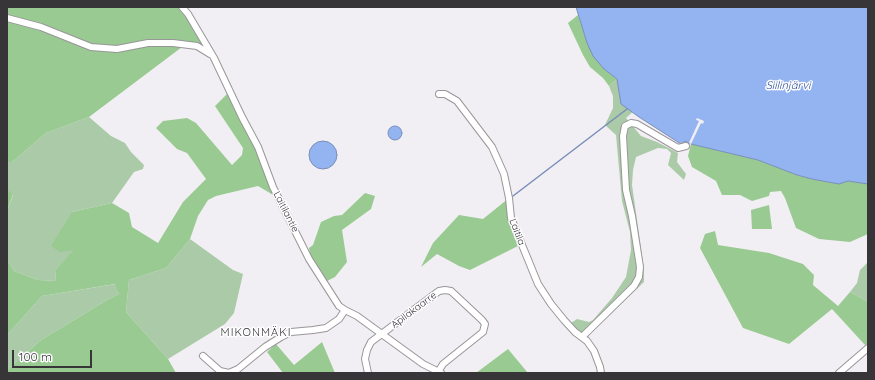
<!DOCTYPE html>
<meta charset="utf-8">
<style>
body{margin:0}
#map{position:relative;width:875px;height:380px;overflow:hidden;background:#f2eff4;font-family:Quicksand,sans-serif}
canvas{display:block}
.frame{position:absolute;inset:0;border:8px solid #373537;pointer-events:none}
.scale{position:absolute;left:12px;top:350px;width:80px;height:18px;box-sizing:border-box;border:2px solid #373537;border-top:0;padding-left:5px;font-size:12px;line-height:14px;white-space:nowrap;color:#373537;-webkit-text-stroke:3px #fefdff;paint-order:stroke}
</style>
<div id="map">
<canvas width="875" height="380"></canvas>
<div class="frame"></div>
<div class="scale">100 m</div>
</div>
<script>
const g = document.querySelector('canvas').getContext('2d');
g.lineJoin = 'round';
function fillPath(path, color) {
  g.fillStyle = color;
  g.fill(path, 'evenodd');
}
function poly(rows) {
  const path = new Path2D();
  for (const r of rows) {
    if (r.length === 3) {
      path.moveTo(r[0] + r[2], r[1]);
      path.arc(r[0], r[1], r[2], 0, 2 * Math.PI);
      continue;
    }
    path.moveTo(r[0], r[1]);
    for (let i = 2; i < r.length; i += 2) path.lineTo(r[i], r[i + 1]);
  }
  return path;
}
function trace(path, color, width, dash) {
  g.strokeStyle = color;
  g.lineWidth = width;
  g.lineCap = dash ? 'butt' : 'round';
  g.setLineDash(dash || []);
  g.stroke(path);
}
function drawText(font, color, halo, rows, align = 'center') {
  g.font = font + ' Quicksand,sans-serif';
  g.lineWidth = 3;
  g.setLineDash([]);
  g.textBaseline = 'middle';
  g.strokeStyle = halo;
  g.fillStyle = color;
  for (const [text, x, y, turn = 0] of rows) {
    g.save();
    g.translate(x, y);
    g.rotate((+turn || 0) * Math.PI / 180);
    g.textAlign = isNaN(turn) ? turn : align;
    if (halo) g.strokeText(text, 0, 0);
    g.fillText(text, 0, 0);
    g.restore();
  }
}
const green = poly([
 [576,7,647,99,626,118,641,136,657,142,678,153,677,162,686,174,684,180,668,165,671,153,667,149,658,148,636,157,633,170,632,185,644,269,644,282,589,335,587,341,564,320,571,323,577,319,589,322,593,320,612,298,626,277,631,250,630,232,622,201,616,135,605,125,613,108,613,96,609,86,617,79,587,43],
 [89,117,111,136,125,143,131,152,144,165,143,169,134,172,112,203,72,212,75,250,55,270,56,281,38,280,14,271,7,259,7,211,13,195,7,189,7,162,12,162,46,133],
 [190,239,233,270,243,274,234,313,225,324,168,359,126,312,129,280,166,268],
 [868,262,868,302,850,292,857,283,860,270],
 [116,284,119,294,107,300,41,340,7,370,7,335,42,296]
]);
const forest = poly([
 [7,7,182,7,210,54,186,44,89,117,46,133,12,162,7,162],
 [578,15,587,43,604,69,617,79,609,86,603,78,590,67,583,55,568,23],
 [230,91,280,199,258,186,216,196,208,200,198,216,190,239,166,268,129,280,126,312,168,359,176,373,7,373,7,370,41,340,107,300,119,294,115,284,42,296,7,335,7,259,14,271,38,280,56,281,55,270,74,250,60,252,51,246,72,212,112,203,129,213,132,227,158,243,183,202,206,179,187,153,177,149,156,128,163,121,187,118,196,123,232,165,242,155,243,148,215,106],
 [691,144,758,160,797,175,812,179,839,184,847,181,868,184,868,234,850,242,819,239,796,228,785,198,781,191,770,192,769,196,752,201,740,195,722,195,716,181,692,167,688,156],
 [7,189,13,194,7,211],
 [365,193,375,196,371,209,342,230,347,262,335,277,327,281,310,255,309,248,313,245,321,222,334,216,342,215],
 [509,198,511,218,522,244,470,270,459,266,437,254,421,267,433,243,459,215,483,219],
 [769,205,772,229,752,229,751,210],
 [715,231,718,245,769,253,803,264,814,275,813,285,838,306,850,292,868,302,868,343,865,345,832,309,789,344,743,328,700,248,705,234],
 [322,342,335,373,283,373,267,352,276,344,294,365],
 [508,349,528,373,476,373]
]);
const water = poly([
 [576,7,868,7,868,184,848,181,839,184,812,179,797,175,758,160,691,144,685,141,681,144,639,117,621,104,617,79,604,69,593,56,587,43,576,7],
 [395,133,7],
 [323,155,14]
]);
const pier = poly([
 [697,118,704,121,703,124,701,123,691,144,689,143,699,121,696,120]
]);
const stream = poly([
 [513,196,627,109]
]);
const minor = poly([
 [182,7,188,14,214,58,242,117,258,147,273,187,309,259,339,306,345,310,357,316,423,364,441,373],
 [7,18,41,27,91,47,117,49,148,43,173,43,197,46,210,54],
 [439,94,445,94,457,101,492,147,504,174,509,198,511,218,538,284,551,304,564,320,575,332,587,341,594,351,600,367,601,373],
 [582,337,634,286,639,277,640,267,632,216,626,190,623,136,625,126,631,123,637,124,678,148,686,146],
 [203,356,220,371,229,373,238,369,265,347,281,337,291,332,313,330,326,328,339,319,345,310],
 [368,373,365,359,367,350,371,342,439,291,445,290,451,291,482,320,485,324,483,332,443,364,438,372],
 [839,373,868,348]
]);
const streetNames = [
 ["Laitilantie",286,212,63],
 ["Laitila",517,232,69],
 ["Apilakaarre",414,310,-37]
];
const waterNames = [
 ["Siilinjärvi",788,86]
];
const neighbourhoodNames = [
 ["MIKONMÄKI",256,333]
];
fillPath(green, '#abcaa7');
fillPath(forest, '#98ca91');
fillPath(water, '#94b4f1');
trace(water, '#788eb9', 1);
fillPath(pier, '#f2eff4');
trace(stream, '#788eb9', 1.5);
trace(minor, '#99969a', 8);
trace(minor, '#fff', 6);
drawText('10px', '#373537', '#fefdff', streetNames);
drawText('italic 11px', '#2d4f97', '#fefdff', waterNames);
g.letterSpacing = '1px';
drawText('11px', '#373537', '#fefdff', neighbourhoodNames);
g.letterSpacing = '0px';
</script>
